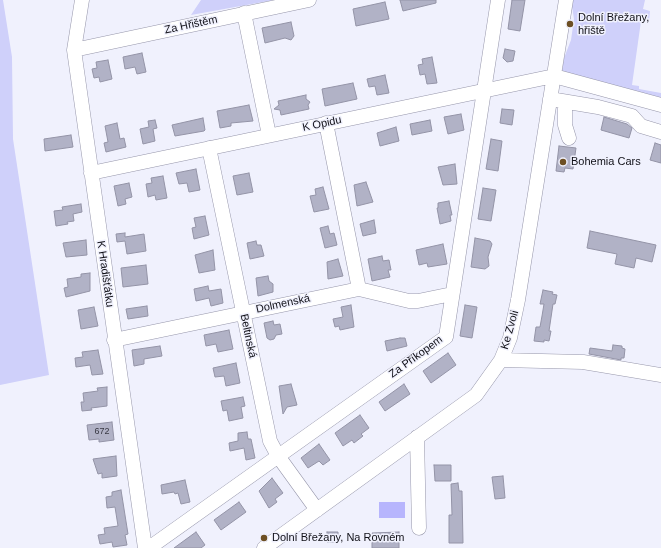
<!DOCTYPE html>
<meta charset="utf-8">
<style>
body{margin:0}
canvas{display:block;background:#f0f1fd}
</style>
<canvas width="661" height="548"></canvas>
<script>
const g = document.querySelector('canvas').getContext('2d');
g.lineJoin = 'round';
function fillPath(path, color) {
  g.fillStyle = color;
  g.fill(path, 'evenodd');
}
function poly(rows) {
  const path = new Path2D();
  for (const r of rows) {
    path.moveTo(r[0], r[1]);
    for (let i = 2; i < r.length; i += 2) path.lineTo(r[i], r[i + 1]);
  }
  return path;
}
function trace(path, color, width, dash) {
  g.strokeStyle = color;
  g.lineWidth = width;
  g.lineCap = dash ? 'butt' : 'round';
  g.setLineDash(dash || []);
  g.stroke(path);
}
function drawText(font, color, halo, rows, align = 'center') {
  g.font = font + ' Helvetica,sans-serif';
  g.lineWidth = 3;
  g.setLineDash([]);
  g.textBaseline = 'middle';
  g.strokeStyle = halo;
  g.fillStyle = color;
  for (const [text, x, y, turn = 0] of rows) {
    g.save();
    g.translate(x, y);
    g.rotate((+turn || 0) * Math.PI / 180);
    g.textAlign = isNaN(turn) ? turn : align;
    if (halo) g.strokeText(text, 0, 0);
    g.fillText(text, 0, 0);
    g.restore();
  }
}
const green = poly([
 [0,0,3,0,12,57,13,139,49,375,0,385],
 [201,0,274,0,191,15],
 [571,0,645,0,643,9,650,11,649,22,641,21,632,85,639,86,639,89,661,93,661,99,570,75,562,70,564,58,571,40,574,19]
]);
const water = poly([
 [379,502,405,502,405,518,379,518]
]);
const building = poly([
 [400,0,436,0,436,3,403,11,400,0],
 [512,0,525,0,520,31,508,29,512,0],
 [385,2,389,19,356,26,353,9,385,2],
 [291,22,294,36,291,40,285,38,265,43,262,28,291,22],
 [505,49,515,51,513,61,507,62,503,58,505,49],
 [142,53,146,72,137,74,135,67,125,69,123,57,142,53],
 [432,57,437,83,427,84,425,74,420,75,418,65,423,64,422,59,432,57],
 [108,60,112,79,100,82,99,77,94,78,92,69,97,68,96,62,108,60],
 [385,75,389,93,377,95,375,86,369,87,367,79,385,75],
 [353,83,357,99,325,106,322,89,353,83],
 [306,95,306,99,310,102,308,105,309,109,281,115,280,110,274,109,279,105,278,101,306,95],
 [249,105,253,121,231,123,231,126,220,128,217,111,249,105],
 [502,109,514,110,512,125,500,123,502,109],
 [461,114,464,130,448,134,444,117,461,114],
 [604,117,627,124,632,128,629,138,601,130,604,117],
 [203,118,205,130,204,131,175,136,172,125,203,118],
 [155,120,157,128,153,129,155,141,143,144,140,129,149,127,148,121,155,120],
 [430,120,432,131,412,135,410,124,430,120],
 [117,123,120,139,124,138,126,147,106,152,104,143,108,142,105,126,117,123],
 [396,127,399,141,380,146,377,133,396,127],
 [71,135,73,147,45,151,44,139,71,135],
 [491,139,502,141,498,171,486,169,491,139],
 [655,143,661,145,661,163,650,160,655,143],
 [559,146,576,148,573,169,565,168,564,172,556,171,559,146],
 [455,164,457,184,443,185,438,167,455,164],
 [196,169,200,190,189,192,187,183,179,184,176,173,196,169],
 [249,173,253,192,237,195,233,176,249,173],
 [163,176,167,198,156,200,155,195,148,197,146,184,152,183,151,178,163,176],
 [366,182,373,202,357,206,354,185,366,182],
 [129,183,132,197,125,199,126,204,118,206,114,186,129,183],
 [323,187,329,209,314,212,310,196,316,195,315,189,323,187],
 [483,188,496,190,491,221,478,219,483,188],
 [449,201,452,215,450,215,451,221,440,224,437,208,438,208,438,203,449,201],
 [81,204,82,212,73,214,74,221,67,222,68,224,56,226,54,211,63,210,62,207,81,204],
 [205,216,209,235,194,239,192,228,196,227,194,218,205,216],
 [374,220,376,233,363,236,360,224,374,220],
 [328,226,330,234,334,233,337,245,325,248,320,228,328,226],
 [590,231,656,245,652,262,636,258,634,268,615,264,617,254,587,248,590,231],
 [125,233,125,237,144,234,146,251,127,254,125,241,117,242,116,234,125,233],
 [475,238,490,241,492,244,488,257,489,266,485,269,471,267,475,238],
 [86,240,87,255,66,257,63,243,86,240],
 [256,241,257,245,261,245,264,256,250,259,247,243,256,241],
 [443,244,447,264,428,267,427,263,419,265,416,250,443,244],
 [213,250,215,270,199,273,195,255,213,250],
 [382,256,383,261,389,260,391,270,388,270,390,277,372,281,368,259,382,256],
 [338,259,343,276,328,279,327,262,338,259],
 [146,265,148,284,123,287,121,268,146,265],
 [90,273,90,291,66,297,64,288,68,287,67,279,81,277,81,274,90,273],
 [268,276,269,281,273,284,273,292,258,296,256,278,268,276],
 [208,286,209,291,221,289,223,303,211,306,209,298,196,301,194,289,208,286],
 [543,290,553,292,552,294,557,295,555,304,553,304,549,331,551,331,549,341,544,340,544,342,534,341,536,327,540,327,542,316,544,304,540,304,543,290],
 [351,305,354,327,340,330,339,326,335,327,333,319,343,317,341,307,351,305],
 [465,305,477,307,472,338,460,336,465,305],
 [147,306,148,316,128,319,126,309,147,306],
 [94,307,98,326,81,329,78,310,94,307],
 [273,321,274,325,280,324,282,334,276,335,274,339,270,340,267,338,264,323,273,321],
 [229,330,233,349,218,352,216,344,206,346,204,335,229,330],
 [400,338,405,338,407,346,387,351,385,341,400,338],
 [613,345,622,346,622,348,625,349,624,358,621,358,621,360,589,354,590,348,612,351,613,345],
 [160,346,162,356,144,359,144,364,134,366,132,350,160,346],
 [98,350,103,374,92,375,90,365,76,367,75,358,83,357,82,352,98,350],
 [448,353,456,365,431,383,423,371,448,353],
 [236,363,240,383,226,386,224,376,215,377,213,368,236,363],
 [291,384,297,405,287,407,283,414,279,386,291,384],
 [404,384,410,394,385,411,379,402,404,384],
 [107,387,107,406,91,408,92,410,82,411,81,402,84,402,83,393,98,391,97,388,107,387],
 [243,397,245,406,241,407,243,418,229,421,227,410,223,411,221,401,243,397],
 [360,415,369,428,361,434,363,436,354,443,352,440,343,446,335,433,360,415],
 [112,422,114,440,99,442,99,439,89,440,87,425,112,422],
 [247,432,248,439,251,439,255,458,246,460,244,448,230,451,229,443,238,441,238,433,247,432],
 [319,444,330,460,323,465,319,461,308,468,301,458,319,444],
 [116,456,117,476,102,478,102,473,98,474,93,459,116,456],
 [434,465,451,465,451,481,435,481,434,465],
 [503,476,505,498,495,499,492,477,503,476],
 [272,478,283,493,275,499,277,502,269,508,259,491,272,478],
 [185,480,190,502,181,504,178,493,175,494,174,492,162,494,161,485,185,480],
 [458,483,459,491,462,491,463,543,449,543,449,515,452,515,451,484,458,483],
 [121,490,128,534,125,535,127,545,113,547,112,542,100,544,98,535,105,534,104,528,118,526,115,507,107,508,106,497,112,496,112,492,121,490],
 [239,502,246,512,221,530,214,520,239,502],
 [196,532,205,545,201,548,174,548,196,532],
 [327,532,338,532,338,542,327,542,327,532],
 [399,532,399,548,372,548,372,533,399,532]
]);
const minor = poly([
 [82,0,74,50,145,548],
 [244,13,269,135],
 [74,50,309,0],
 [550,99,598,107,632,116,641,126,661,132],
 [565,102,565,125,569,138],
 [326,123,359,289],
 [209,148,270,441,278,456,317,510],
 [91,173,554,76,661,105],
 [114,340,359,289,409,301,418,301,452,294],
 [501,360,583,362,661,375],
 [417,437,419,528],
 [149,548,446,337,498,0],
 [264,548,476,395,501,360,510,338,518,300,566,0]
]);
const markers = [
 [570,24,4,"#6d4f23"],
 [563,162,4,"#6d4f23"],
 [264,538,4,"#6d4f23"]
];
const numberNames = [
 ["672",102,432]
];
const poiNames = [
 ["Dolní Břežany,",578,18],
 ["hřiště",578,31],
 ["Bohemia Cars",571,162],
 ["Dolní Břežany, Na Rovném",272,538]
];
const streetNames = [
 ["Za Hřištěm",191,25,-12],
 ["K Opidu",322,124,-12],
 ["K Hradišťátku",105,274,82],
 ["Dolmenská",283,304,-12],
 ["Ke Zvoli",510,330,-74],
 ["Beltinská",248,336,78],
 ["Za Příkopem",416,357,-36]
];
fillPath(green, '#cfd0fa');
fillPath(water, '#b7b5fd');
fillPath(building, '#b1b2c6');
trace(building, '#9494a7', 1);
trace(minor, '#9797ab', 15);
trace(minor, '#fff', 14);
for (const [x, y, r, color] of markers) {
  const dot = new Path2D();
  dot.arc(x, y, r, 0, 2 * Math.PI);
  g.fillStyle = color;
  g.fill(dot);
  trace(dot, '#f0f1fd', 1.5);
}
drawText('9px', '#383843', null, numberNames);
drawText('11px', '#101017', '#f0f1fd', poiNames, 'left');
drawText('11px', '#101017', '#f0f1fd', streetNames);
</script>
